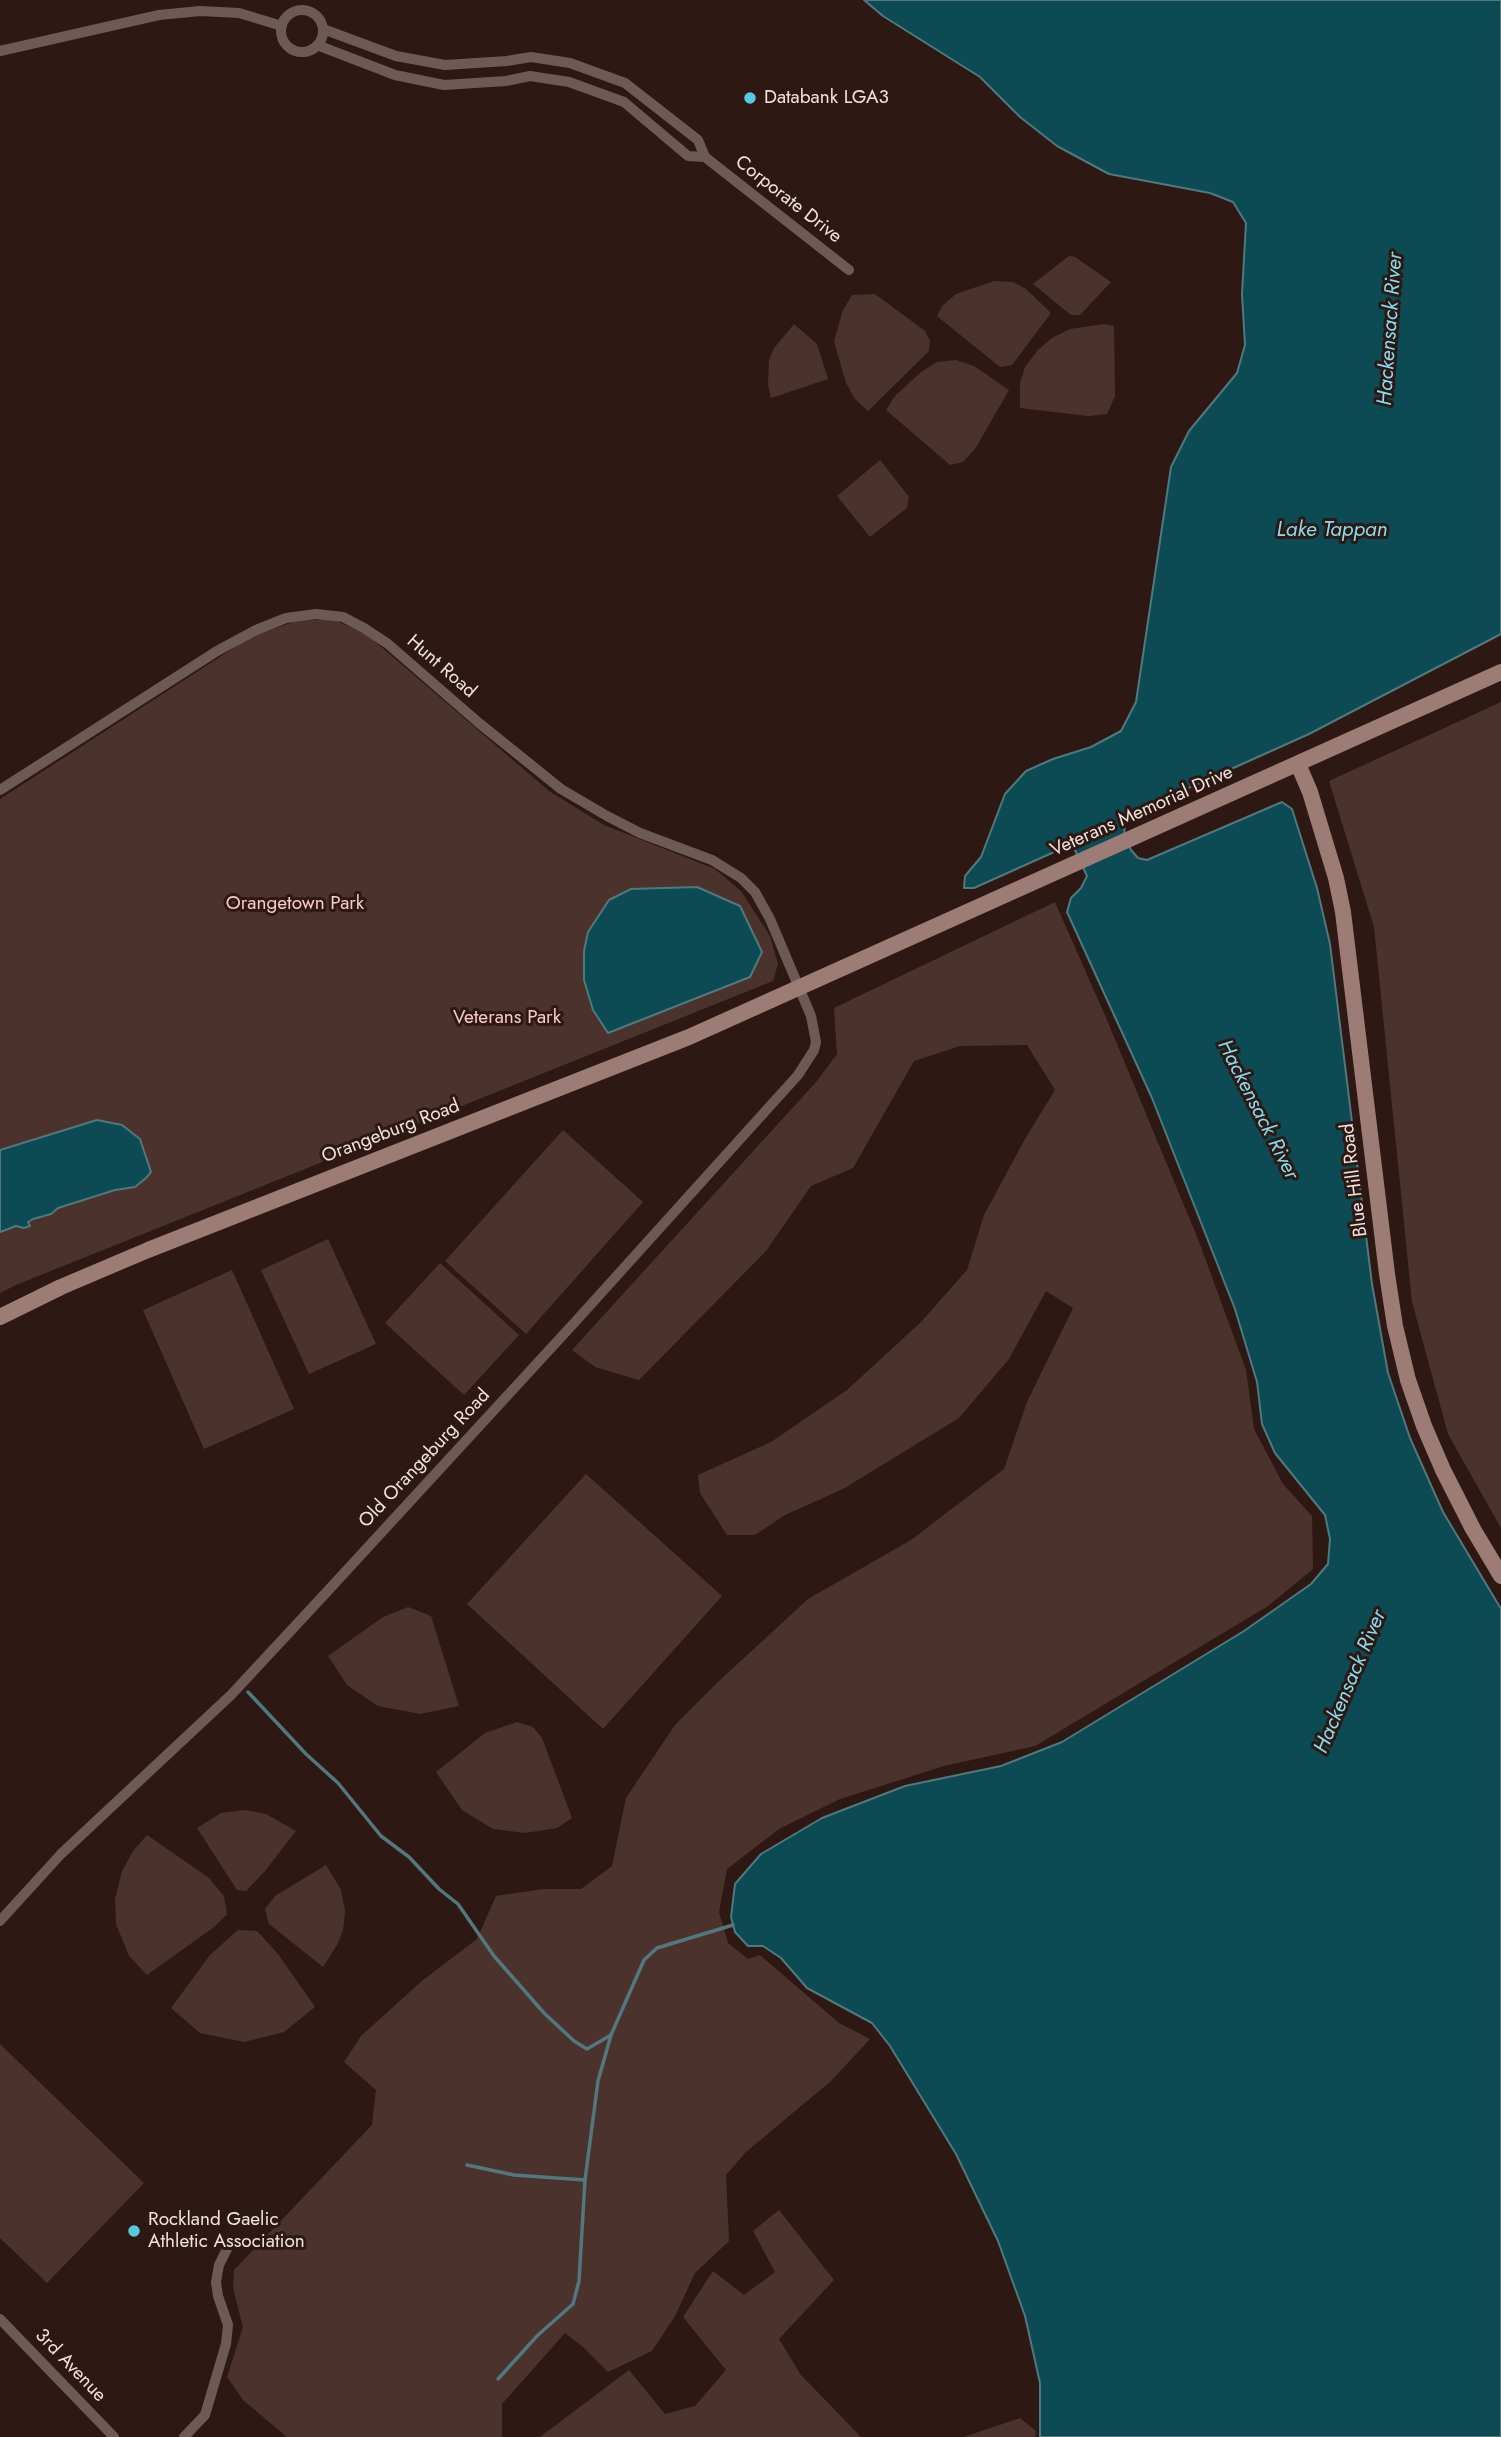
<!DOCTYPE html>
<style>
body{margin:0}
canvas{display:block;background:#2d1813}
</style>
<canvas width="1501" height="2437"></canvas>
<script>
const g = document.querySelector('canvas').getContext('2d');
g.lineJoin = 'round';
function fillPath(path, color) {
  g.fillStyle = color;
  g.fill(path, 'evenodd');
}
function poly(rows) {
  const path = new Path2D();
  for (const r of rows) {
    if (r.length === 3) {
      path.moveTo(r[0] + r[2], r[1]);
      path.arc(r[0], r[1], r[2], 0, 2 * Math.PI);
      continue;
    }
    path.moveTo(r[0], r[1]);
    for (let i = 2; i < r.length; i += 2) path.lineTo(r[i], r[i + 1]);
  }
  return path;
}
function trace(path, color, width, dash) {
  g.strokeStyle = color;
  g.lineWidth = width;
  g.lineCap = dash ? 'butt' : 'round';
  g.setLineDash(dash || []);
  g.stroke(path);
}
function drawText(font, color, halo, rows, align = 'center') {
  g.font = font + ' Jost,sans-serif';
  g.lineWidth = 6;
  g.setLineDash([]);
  g.textBaseline = 'middle';
  g.strokeStyle = halo;
  g.fillStyle = color;
  for (const [text, x, y, turn = 0] of rows) {
    g.save();
    g.translate(x, y);
    g.rotate((+turn || 0) * Math.PI / 180);
    g.textAlign = isNaN(turn) ? turn : align;
    if (halo) g.strokeText(text, 0, 0);
    g.fillText(text, 0, 0);
    g.restore();
  }
}
const green = poly([
 [1069,256,1075,257,1111,282,1080,315,1071,315,1033,284],
 [994,281,1013,282,1026,289,1051,313,1012,365,1000,367,937,316,942,306,956,294],
 [875,294,925,331,930,341,929,351,868,411,855,399,846,383,834,341,843,310,852,295],
 [794,324,817,344,828,379,771,398,768,385,769,360,774,348],
 [1104,324,1114,326,1115,396,1107,414,1088,416,1020,408,1020,383,1025,367,1038,350,1052,338,1070,329],
 [956,360,974,366,1009,390,975,449,963,462,950,465,886,410,895,396,921,372,937,362],
 [880,460,909,497,907,508,870,537,837,496],
 [331,619,365,633,549,791,604,825,715,869,741,891,770,936,778,964,773,981,16,1285,0,1293,0,799,254,635,297,621],
 [1501,702,1501,1528,1448,1434,1412,1302,1374,927,1329,781],
 [1055,902,1107,1020,1198,1239,1246,1370,1254,1429,1283,1484,1312,1516,1313,1569,1268,1606,1035,1746,944,1766,840,1799,779,1829,727,1869,719,1912,728,1943,748,1959,760,1955,839,2023,870,2039,831,2081,746,2152,726,2175,729,2241,695,2273,675,2316,652,2351,608,2372,583,2347,565,2333,502,2404,502,2437,287,2437,243,2400,227,2377,243,2327,233,2288,234,2270,372,2125,376,2090,344,2062,361,2036,423,1980,477,1939,496,1896,543,1889,581,1889,612,1866,626,1798,675,1725,718,1682,808,1599,911,1540,1004,1469,1027,1402,1073,1308,1046,1291,1009,1359,959,1418,843,1489,785,1515,755,1535,727,1535,700,1493,698,1475,771,1442,847,1390,921,1322,967,1270,984,1215,1025,1139,1055,1090,1027,1045,960,1046,914,1061,853,1168,811,1186,766,1251,639,1380,595,1367,572,1350,817,1081,837,1054,834,1008],
 [563,1130,643,1202,526,1334,445,1261],
 [328,1239,376,1344,309,1374,261,1270],
 [440,1263,519,1335,464,1395,385,1323],
 [232,1270,294,1409,204,1449,143,1310],
 [586,1474,722,1596,603,1729,467,1604],
 [408,1607,431,1616,459,1706,420,1714,378,1706,347,1685,328,1656,383,1617],
 [517,1722,533,1727,542,1738,572,1818,557,1828,525,1833,493,1829,462,1810,436,1772,485,1733],
 [245,1810,266,1814,296,1831,265,1871,246,1891,237,1890,197,1828,221,1813],
 [147,1835,209,1878,224,1896,227,1914,214,1927,147,1975,129,1956,116,1924,115,1899,122,1871,133,1851],
 [326,1865,341,1890,345,1911,343,1931,337,1945,323,1967,269,1924,265,1909,275,1896],
 [238,1930,257,1931,278,1954,315,2007,284,2032,244,2042,200,2033,171,2008,210,1955],
 [0,2044,144,2183,47,2283,0,2238],
 [779,2210,834,2280,779,2339,801,2375,861,2437,540,2437,629,2370,665,2414,695,2406,726,2370,683,2317,713,2271,744,2295,775,2272,753,2231],
 [1020,2418,1036,2431,1035,2437,964,2437]
]);
const water = poly([
 [864,0,1501,0,1501,634,1309,734,1131,814,1125,824,1124,835,1131,850,1138,858,1147,860,1282,802,1292,809,1317,888,1330,944,1372,1284,1388,1373,1410,1438,1443,1512,1501,1609,1501,2437,1040,2437,1040,2383,1025,2316,998,2241,956,2154,890,2046,872,2023,807,1988,781,1958,763,1946,748,1946,735,1932,731,1917,735,1884,761,1854,822,1818,905,1786,1001,1766,1062,1742,1244,1631,1311,1584,1328,1564,1330,1539,1325,1515,1275,1453,1262,1424,1257,1382,1235,1309,1152,1098,1067,912,1071,898,1081,888,1087,876,1074,848,1063,848,974,888,964,888,965,876,981,857,1005,794,1026,771,1053,759,1091,747,1121,731,1136,702,1171,467,1189,431,1237,373,1245,345,1242,294,1246,223,1233,202,1210,193,1109,174,1057,146,1020,117,980,77,883,16,864,0],
 [697,887,740,906,762,952,750,977,608,1033,593,1010,584,980,584,951,588,932,609,900,631,889,697,887],
 [97,1120,122,1125,140,1139,151,1172,146,1178,135,1187,115,1190,58,1208,51,1214,33,1219,28,1222,30,1226,24,1228,16,1226,0,1232,0,1150,97,1120]
]);
const stream = poly([
 [248,1692,306,1754,338,1783,381,1836,409,1857,439,1889,458,1904,494,1956,544,2013,574,2041,587,2049,611,2035,644,1960,657,1948,733,1925],
 [467,2165,514,2175,585,2180,598,2081,611,2035],
 [498,2379,538,2335,573,2304,579,2281,585,2180]
]);
const street = poly([
 [302,31,21],
 [323,29,396,56,445,65,507,61,531,57,570,63,625,83,698,140,705,157,849,270],
 [317,45,395,75,444,85,506,81,530,76,569,82,624,102,688,156,705,157],
 [0,51,159,15,200,11,239,13,282,26],
 [0,790,217,651,256,630,286,618,316,614,343,617,364,628,388,644,479,723,561,789,607,816,640,833,712,860,741,878,755,892,770,919,811,1016,816,1042,814,1050,798,1075,575,1322,323,1596,231,1695,61,1854,0,1921],
 [0,2319,114,2437],
 [184,2437,205,2415,226,2344,228,2325,218,2296,216,2282,219,2265,227,2249]
]);
const secondary = poly([
 [1298,764,1310,792,1336,878,1343,912,1387,1274,1395,1326,1408,1380,1424,1426,1443,1470,1473,1529,1501,1576],
 [0,1317,61,1287,148,1250,689,1037,1501,672]
]);
const markers = [
 [750,98,7,"#55cadf"],
 [134,2231,7,"#55cadf"]
];
const poiNames = [
 ["Databank LGA3",764,98],
 ["Rockland Gaelic",148,2220],
 ["Athletic Association",148,2242]
];
const streetNames = [
 ["Corporate Drive",788,200,38],
 ["Hunt Road",441,667,41],
 ["Veterans Memorial Drive",1142,812,-24],
 ["Orangeburg Road",391,1132,-21],
 ["Blue Hill Road",1355,1180,-97],
 ["Old Orangeburg Road",425,1459,-47],
 ["3rd Avenue",70,2366,46]
];
const parkNames = [
 ["Orangetown Park",295,904],
 ["Veterans Park",507,1018]
];
const waterNames = [
 ["Hackensack River",1391,329,-86],
 ["Lake Tappan",1332,531],
 ["Hackensack River",1257,1110,63],
 ["Hackensack River",1351,1682,-67]
];
fillPath(green, '#4c322c');
fillPath(water, '#0c4a54');
trace(water, '#51787d', 2);
trace(stream, '#51787d', 3.5);
trace(street, '#6e5a55', 10);
trace(secondary, '#9c7c74', 16);
for (const [x, y, r, color] of markers) {
  const dot = new Path2D();
  dot.arc(x, y, r, 0, 2 * Math.PI);
  g.fillStyle = color;
  g.fill(dot);
  trace(dot, '#2d1813', 2.5);
}
drawText('19px', '#f1e2de', '#2d1813', poiNames, 'left');
drawText('19px', '#f1e2de', '#2d1813', streetNames);
drawText('19px', '#faccc1', '#2d1813', parkNames);
drawText('italic 21px', '#83def0', '#2d1813', waterNames);
</script>
